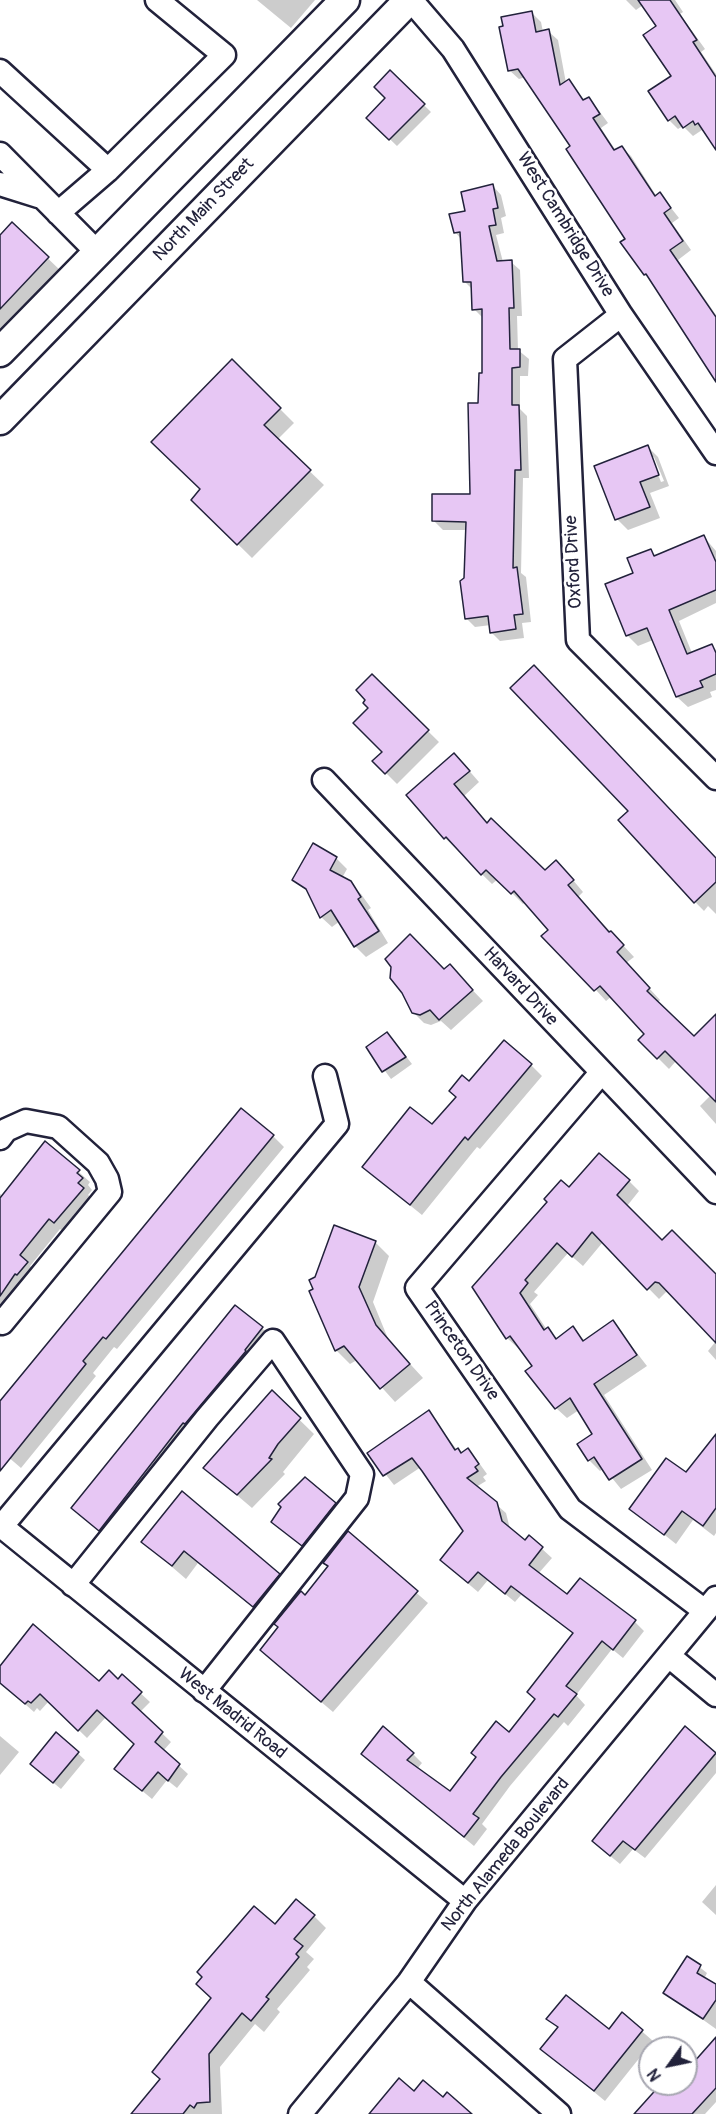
<!DOCTYPE html>
<style>
body{margin:0}
#map{position:relative;width:716px;height:2114px;overflow:hidden;background:#fff;font-family:Pangolin,sans-serif}
canvas{display:block}
.north{position:absolute;left:638px;top:2036px;width:60px;height:60px;box-sizing:border-box;background:#fff;border:2px solid #a7a7b1;border-radius:50%;rotate:237deg;font-size:16px;font-weight:700;line-height:24px;text-align:center;color:#22223b}
.north::after{content:'';display:block;margin:auto;width:21px;height:27px;background:#22223b;clip-path:polygon(50% 0,100% 100%,50% 72%,0 100%)}
</style>
<div id="map">
<canvas width="716" height="2114"></canvas>
<div class="north">N</div>
</div>
<script>
const g = document.querySelector('canvas').getContext('2d');
g.lineJoin = 'round';
function fillPath(path, color) {
  g.fillStyle = color;
  g.fill(path, 'evenodd');
}
function poly(rows) {
  const path = new Path2D();
  for (const r of rows) {
    path.moveTo(r[0], r[1]);
    for (let i = 2; i < r.length; i += 2) path.lineTo(r[i], r[i + 1]);
  }
  return path;
}
function trace(path, color, width, dash) {
  g.strokeStyle = color;
  g.lineWidth = width;
  g.lineCap = dash ? 'butt' : 'round';
  g.setLineDash(dash || []);
  g.stroke(path);
}
function drawText(font, color, halo, rows, align = 'center') {
  g.font = font + ' Pangolin,sans-serif';
  g.lineWidth = 5;
  g.setLineDash([]);
  g.textBaseline = 'middle';
  g.strokeStyle = halo;
  g.fillStyle = color;
  for (const [text, x, y, turn = 0] of rows) {
    g.save();
    g.translate(x, y);
    g.rotate((+turn || 0) * Math.PI / 180);
    g.textAlign = isNaN(turn) ? turn : align;
    if (halo) g.strokeText(text, 0, 0);
    g.fillText(text, 0, 0);
    g.restore();
  }
}
const shadow = poly([
 [257,0,315,0,291,28],
 [626,0,675,0,683,12,680,14,705,49,701,52,716,74,716,146,702,130,693,136,683,126,678,129,669,120,673,76,658,27,643,5,636,10],
 [531,12,541,22,543,32,548,31,558,40,566,83,569,81,585,101,588,99,597,108,608,123,601,128,616,151,621,147,631,156,657,197,660,194,679,218,672,223,691,250,678,260,716,315,716,375,654,283,645,274,572,147,526,77,519,79,509,70],
 [390,72,431,112,397,146,368,118,387,98],
 [493,186,501,195,506,216,501,218,504,233,496,235,503,262,511,262,520,270,522,316,517,316,518,350,529,359,528,376,520,376,520,409,527,416,529,478,523,478,521,573,526,577,531,622,522,623,524,638,500,641,491,632,491,625,475,627,466,618,467,530,443,530,434,521,472,496,484,374,483,318,474,309,473,290,465,282,462,240,455,232,466,212],
 [12,224,62,272,0,337,0,237],
 [232,361,294,423,277,440,324,485,252,558,193,500,202,490],
 [647,446,658,457,669,486,650,493,660,518,628,530,617,519,596,466],
 [651,457,654,457,664,481,661,482],
 [704,537,716,551,716,603,679,621,692,653,712,646,716,650,716,690,710,692,712,697,688,707,677,697,653,640,638,646,627,635,635,574,651,551,657,557],
 [372,676,439,742,397,784,374,761,384,752,370,708],
 [465,766,479,782,464,796,488,824,545,872,567,873,583,892,578,897,634,957,626,963,660,1000,657,1003,694,1038,716,1019,716,1084,676,1061,669,1069,640,1040,646,1035,612,996,606,1001,575,967,550,930,525,902,523,904,498,879,492,884,445,838,408,795],
 [336,858,347,869,342,878,361,894,371,908,368,910,388,943,366,957,355,946,340,921,332,927,321,917,311,894,294,880],
 [657,859,716,859,716,914,708,906,704,911,655,861],
 [444,971,460,977,483,1001,451,1030,441,1021,431,1025,424,1023,413,1012],
 [394,1041,412,1064,391,1079,368,1048],
 [531,1065,542,1076,480,1149,477,1147,422,1215,375,1177,432,1126,469,1083],
 [716,1090,716,1124,700,1106],
 [273,1136,284,1147,127,1337,117,1349,114,1347,93,1373,96,1376,21,1468,0,1450,0,1403],
 [46,1143,90,1182,88,1185,92,1190,88,1195,94,1200,65,1233,60,1229,30,1266,38,1274,0,1315,0,1194,3,1196],
 [629,1181,639,1191,627,1206,662,1242,716,1277,716,1360,708,1351,716,1341,670,1293,666,1292,659,1299,603,1242,583,1266,568,1253,534,1292,538,1295,530,1304,547,1330,558,1339,572,1328,585,1341,613,1322,647,1366,604,1395,652,1470,621,1489,604,1468,600,1471,589,1460,594,1434,579,1410,567,1418,556,1408,534,1367,520,1347,518,1348,507,1338,474,1288,569,1189],
 [375,1242,389,1256,373,1302,389,1341,423,1378,395,1402,357,1360,350,1364,336,1350],
 [262,1328,272,1339,111,1541,84,1519,73,1508],
 [272,1393,314,1434,283,1472,285,1474,252,1508,205,1468],
 [428,1412,457,1450,462,1454,468,1450,477,1460,487,1474,483,1477,486,1481,476,1487,506,1513,510,1529,525,1542,529,1537,552,1558,538,1574,567,1596,635,1622,644,1631,623,1658,612,1649,576,1695,585,1705,568,1726,564,1722,510,1786,482,1824,487,1829,474,1846,373,1763,413,1754,422,1763,417,1769,450,1793,509,1734,536,1700,574,1634,521,1595,515,1602,488,1580,478,1592,451,1569,442,1560,465,1532,421,1467,394,1485,369,1453],
 [716,1437,716,1533,714,1536,693,1520,676,1544,631,1508,686,1475],
 [182,1493,292,1588,267,1619,198,1563,186,1579,143,1542],
 [335,1504,346,1515,313,1556,273,1522],
 [348,1533,428,1603,333,1712,273,1661,280,1627,330,1567],
 [0,1667,99,1683,118,1681,122,1676,150,1702,140,1712,171,1742,163,1751,188,1774,177,1788,167,1780,152,1799,116,1769,136,1744,106,1717,87,1738,49,1701,40,1711,37,1708,34,1712,0,1682],
 [686,1728,716,1752,716,1773,645,1858,633,1849,620,1864,603,1850],
 [57,1734,85,1760,61,1789,39,1771],
 [0,1736,19,1752,0,1775],
 [716,1885,716,1915,702,1902],
 [314,1916,326,1928,306,1952,314,1959,307,1967,310,1970,277,2009,280,2012,264,2032,255,2024,220,2067,222,2114,133,2114,275,1926],
 [688,1958,707,1973,704,1979,716,1985,716,2029,664,1992],
 [622,2014,653,2041,605,2101,542,2049,559,2029,549,2018,609,2031],
 [716,2039,716,2102,705,2114,637,2114,676,2084,686,2084,686,2073]
]);
const building = poly([
 [638,0,670,0,697,40,693,42,716,77,716,150,698,123,695,125,693,121,683,128,675,116,668,121,648,91,671,76,643,35,656,26,638,0],
 [532,11,536,32,549,29,560,85,569,79,583,100,589,97,600,114,593,118,614,150,622,146,655,196,660,192,671,208,664,213,683,241,670,250,716,317,716,382,646,274,644,275,620,242,625,239,566,149,570,146,518,69,508,71,499,27,503,26,501,17,532,11],
 [390,70,425,104,389,140,366,118,385,98,374,87,390,70],
 [493,184,498,208,493,209,496,225,489,226,497,261,512,260,514,308,509,308,510,349,520,349,520,367,512,368,512,405,519,405,521,470,515,470,513,568,517,567,523,614,514,615,516,629,490,633,488,616,465,619,460,581,464,578,466,522,432,521,432,494,470,494,468,403,478,403,479,373,482,373,482,309,472,310,471,282,463,282,460,232,454,233,449,214,465,211,461,192,493,184],
 [12,222,49,257,0,309,0,235,12,222],
 [232,359,281,408,264,425,311,470,237,545,191,500,200,489,151,442,232,359],
 [648,445,659,475,640,482,650,507,615,520,594,466,648,445],
 [704,535,716,562,716,590,669,610,687,654,712,644,716,653,716,674,700,681,703,687,676,697,647,628,626,636,605,584,633,573,627,558,651,549,654,556,704,535],
 [534,665,716,858,716,882,694,903,618,820,628,811,510,688,534,665],
 [372,674,429,730,385,774,372,761,382,752,353,723,368,708,363,703,365,700,356,690,372,674],
 [454,753,470,771,454,784,487,823,491,818,545,870,556,860,574,880,568,885,609,932,611,931,624,945,617,952,650,988,647,991,694,1036,716,1014,716,1102,665,1051,657,1059,638,1040,644,1034,600,986,594,991,541,936,548,930,514,891,511,894,486,870,481,875,446,837,444,839,406,795,454,753],
 [313,843,337,857,330,870,351,881,361,897,358,899,379,931,354,947,331,910,320,918,306,889,292,880,313,843],
 [410,934,444,969,450,964,473,990,439,1020,430,1010,420,1015,412,1013,402,993,390,978,391,967,385,959,410,934],
 [387,1032,406,1057,382,1072,366,1047,387,1032],
 [504,1040,532,1064,468,1140,465,1137,410,1205,362,1167,410,1107,432,1124,456,1097,449,1091,462,1075,469,1081,504,1040],
 [241,1108,274,1135,116,1327,106,1339,103,1337,83,1361,86,1364,0,1471,0,1401,241,1108],
 [45,1141,80,1170,77,1173,83,1178,78,1183,84,1188,54,1223,49,1219,20,1255,28,1262,17,1275,15,1274,0,1296,0,1198,45,1141],
 [599,1153,630,1180,617,1195,662,1240,672,1230,716,1274,716,1343,659,1283,655,1282,647,1290,592,1232,572,1257,557,1243,525,1280,528,1283,520,1293,544,1330,548,1327,556,1339,573,1326,583,1341,613,1320,637,1355,594,1384,642,1459,609,1480,594,1457,588,1461,577,1444,592,1434,570,1398,555,1409,525,1371,532,1366,510,1336,506,1339,472,1287,547,1202,544,1199,561,1180,569,1187,599,1153],
 [334,1225,376,1241,359,1287,376,1325,410,1364,380,1389,344,1346,335,1351,309,1291,313,1289,309,1280,315,1277,334,1225],
 [235,1305,263,1327,245,1350,246,1351,185,1424,183,1423,99,1531,71,1508,235,1305],
 [272,1390,301,1418,278,1444,269,1458,272,1459,237,1495,203,1468,272,1390],
 [429,1410,455,1450,458,1448,461,1453,468,1448,479,1464,475,1467,478,1471,467,1478,497,1502,502,1521,525,1540,529,1535,543,1547,529,1565,567,1594,580,1578,636,1620,613,1650,602,1641,566,1686,577,1694,558,1717,554,1714,501,1777,473,1814,479,1818,464,1837,361,1754,383,1726,414,1753,407,1760,450,1791,476,1757,471,1753,496,1721,509,1732,535,1699,527,1692,573,1633,511,1586,505,1594,478,1572,468,1583,440,1560,463,1531,422,1471,412,1458,383,1476,367,1453,429,1410],
 [716,1434,716,1508,703,1526,682,1511,664,1535,629,1509,666,1458,686,1472,716,1434],
 [305,1477,336,1503,302,1546,271,1522,281,1507,278,1504,305,1477],
 [182,1491,280,1574,253,1607,184,1551,172,1566,141,1542,182,1491],
 [348,1531,418,1591,321,1702,260,1650,278,1627,274,1624,301,1591,305,1595,328,1566,323,1563,348,1531],
 [33,1624,99,1681,109,1670,118,1679,122,1674,142,1692,132,1703,163,1732,155,1742,180,1764,168,1781,158,1772,142,1791,114,1769,134,1744,97,1710,78,1731,40,1694,31,1703,28,1701,25,1704,0,1683,0,1666,33,1624],
 [685,1726,716,1753,635,1850,623,1841,610,1856,592,1841,685,1726],
 [56,1732,79,1752,53,1783,30,1764,56,1732],
 [296,1899,315,1915,294,1939,303,1946,296,1954,299,1957,266,1997,269,1999,251,2021,242,2013,209,2054,210,2102,197,2103,194,2108,190,2105,183,2114,131,2114,160,2079,152,2072,211,1998,196,1984,202,1977,197,1972,254,1906,275,1924,296,1899],
 [687,1956,701,1965,697,1973,716,1984,716,2000,703,2019,663,1993,687,1956],
 [566,1995,609,2029,622,2012,643,2030,594,2091,540,2049,558,2027,546,2019,566,1995],
 [716,2037,716,2088,692,2114,634,2114,661,2084,686,2084,686,2071,716,2037],
 [399,2078,414,2091,423,2080,443,2097,447,2092,472,2114,369,2114,399,2078]
]);
const minor = poly([
 [411,0,453,49,621,315,716,453],
 [0,71,108,170],
 [0,154,98,253],
 [0,184,38,196],
 [58,213,108,170,224,55,157,0],
 [621,315,565,359,578,640,716,778],
 [324,780,716,1192],
 [601,1073,417,1288,570,1509,705,1611],
 [0,1138,6,1130,26,1121,58,1127,98,1163,107,1179,110,1192,2,1323],
 [0,1525,465,1901],
 [1,1527,337,1124,325,1076],
 [73,1585,207,1418,273,1341,362,1474,357,1498,204,1691],
 [669,1656,716,1695],
 [409,1982,559,2114],
 [300,2114,409,1982,465,1901,716,1598]
]);
const major = poly([
 [0,352,345,0],
 [0,420,409,0]
]);
const streetNames = [
 ["North Main Street",204,210,-46],
 ["West Cambridge Drive",565,225,58],
 ["Oxford Drive",574,562,-93],
 ["Harvard Drive",520,987,47],
 ["Princeton Drive",461,1351,55],
 ["West Madrid Road",232,1714,39],
 ["North Alameda Boulevard",506,1855,-51]
];
fillPath(shadow, '#0003');
fillPath(building, '#e7c7f4');
trace(building, '#22223b', 1.5);
trace(minor, '#22223b', 27);
trace(major, '#22223b', 33);
trace(minor, '#fff', 22);
trace(major, '#fff', 28);
drawText('18px', '#22223b', '#fff', streetNames);
</script>
